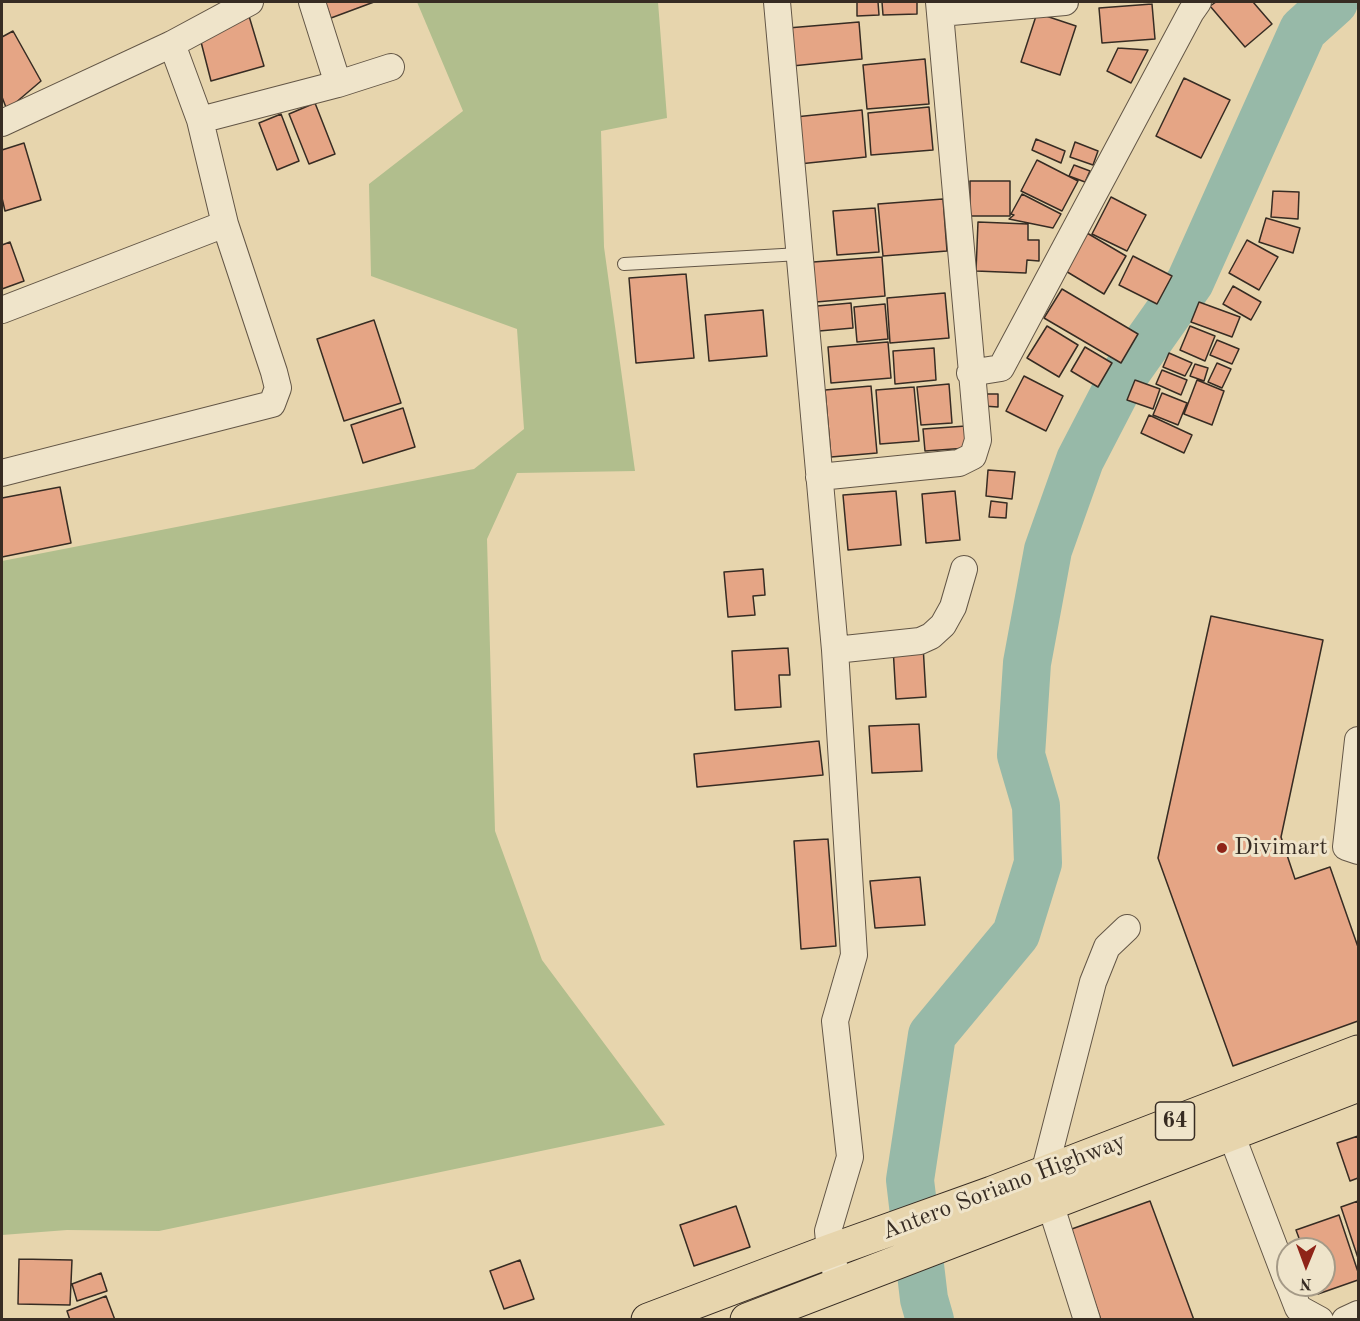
<!DOCTYPE html>
<style>
body{margin:0}
#map{position:relative;width:1360px;height:1321px;overflow:hidden;background:#e7d5ad;font-family:"Old Standard TT",serif}
canvas{display:block}
.frame{position:absolute;inset:0;border:3px solid #372c23;pointer-events:none}
.north{position:absolute;left:1276px;top:1237px;width:60px;height:60px;box-sizing:border-box;background:#efe4ca;border:2px solid #a59a87;border-radius:50%;rotate:181deg;font-size:16px;font-weight:700;line-height:24px;text-align:center;color:#372c23}
.north::after{content:'';display:block;margin:auto;width:21px;height:27px;background:#8f2418;clip-path:polygon(50% 0,100% 100%,50% 72%,0 100%)}
</style>
<div id="map">
<canvas width="1360" height="1321"></canvas>
<div class="frame"></div>
<div class="north">N</div>
</div>
<script>
const g = document.querySelector('canvas').getContext('2d');
g.lineJoin = 'round';
function fillPath(path, color) {
  g.fillStyle = color;
  g.fill(path, 'evenodd');
}
function poly(rows) {
  const path = new Path2D();
  for (const r of rows) {
    path.moveTo(r[0], r[1]);
    for (let i = 2; i < r.length; i += 2) path.lineTo(r[i], r[i + 1]);
  }
  return path;
}
function trace(path, color, width, dash) {
  g.strokeStyle = color;
  g.lineWidth = width;
  g.lineCap = dash ? 'butt' : 'round';
  g.setLineDash(dash || []);
  g.stroke(path);
}
function drawText(font, color, halo, rows, align = 'center') {
  g.font = font + ' "Old Standard TT",serif';
  g.lineWidth = 6;
  g.setLineDash([]);
  g.textBaseline = 'middle';
  g.strokeStyle = halo;
  g.fillStyle = color;
  for (const [text, x, y, turn = 0] of rows) {
    g.save();
    g.translate(x, y);
    g.rotate((+turn || 0) * Math.PI / 180);
    g.textAlign = isNaN(turn) ? turn : align;
    if (halo) g.strokeText(text, 0, 0);
    g.fillText(text, 0, 0);
    g.restore();
  }
}
const green = poly([
 [417,2,658,2,667,118,601,131,604,247,635,471,517,473,487,539,495,831,542,960,665,1125,159,1231,67,1230,2,1235,2,561,474,469,524,429,517,329,371,276,369,184,463,111]
]);
const river = poly([
 [930,1320,924,1299,910,1180,932,1035,1016,934,1038,863,1036,806,1021,755,1027,663,1048,550,1080,460,1123,377,1190,282,1303,30,1334,2]
]);
const building = poly([
 [325,2,374,2,331,18,325,2],
 [857,2,878,2,879,15,857,16,857,2],
 [882,2,917,2,917,14,883,15,882,2],
 [1216,2,1253,2,1272,24,1245,47,1210,6,1216,2],
 [1152,4,1155,39,1102,43,1099,8,1152,4],
 [1037,13,1076,26,1060,75,1021,62,1037,13],
 [249,16,264,66,211,81,200,38,249,16],
 [859,22,862,59,792,66,788,28,859,22],
 [13,31,41,81,7,110,2,97,2,37,13,31],
 [1118,48,1148,50,1131,83,1107,71,1118,48],
 [925,59,929,104,867,109,863,65,925,59],
 [1184,78,1230,100,1201,158,1156,136,1184,78],
 [315,103,335,154,309,164,289,114,315,103],
 [929,107,933,150,871,155,868,113,929,107],
 [862,110,866,157,799,164,795,117,862,110],
 [281,114,299,161,277,170,259,123,281,114],
 [1036,139,1065,151,1061,163,1032,150,1036,139],
 [1075,142,1098,151,1093,165,1070,157,1075,142],
 [24,143,41,200,5,211,2,198,2,150,24,143],
 [1037,160,1078,181,1062,211,1021,191,1037,160],
 [1074,165,1090,171,1085,182,1069,176,1074,165],
 [970,181,1010,181,1010,216,970,216,970,181],
 [1273,191,1299,192,1298,219,1271,217,1273,191],
 [1022,194,1061,214,1053,228,1009,219,1014,215,1011,214,1022,194],
 [1111,197,1146,215,1127,251,1092,234,1111,197],
 [943,199,947,251,883,256,878,204,943,199],
 [875,208,879,252,837,255,833,211,875,208],
 [1266,218,1300,228,1293,253,1259,242,1266,218],
 [978,222,1028,224,1028,240,1039,240,1039,261,1027,260,1026,273,976,271,978,222],
 [1087,233,1126,256,1104,294,1064,270,1087,233],
 [1247,240,1278,257,1259,290,1229,273,1247,240],
 [10,242,24,281,2,289,2,245,10,242],
 [1133,256,1172,276,1157,304,1119,285,1133,256],
 [882,257,885,296,816,302,813,262,882,257],
 [686,274,694,358,636,363,629,278,686,274],
 [1233,286,1261,302,1251,320,1223,304,1233,286],
 [1062,289,1138,334,1121,363,1044,318,1062,289],
 [945,293,949,338,890,343,887,298,945,293],
 [1199,302,1240,317,1232,337,1191,322,1199,302],
 [851,303,853,328,819,331,817,306,851,303],
 [885,304,888,339,857,342,854,307,885,304],
 [763,310,767,356,709,361,705,315,763,310],
 [374,320,401,403,344,421,317,339,374,320],
 [1047,326,1078,345,1059,377,1027,358,1047,326],
 [1190,326,1215,336,1205,361,1180,350,1190,326],
 [1217,340,1239,349,1232,364,1210,355,1217,340],
 [888,342,891,378,831,383,828,347,888,342],
 [1085,347,1112,363,1098,387,1071,371,1085,347],
 [934,348,936,380,895,384,893,351,934,348],
 [1169,353,1192,363,1185,376,1163,367,1169,353],
 [1217,363,1231,369,1222,388,1208,382,1217,363],
 [1195,364,1208,368,1204,381,1190,376,1195,364],
 [1162,370,1187,380,1181,395,1156,384,1162,370],
 [1024,376,1063,396,1046,431,1006,411,1024,376],
 [1135,380,1160,389,1153,409,1127,400,1135,380],
 [1197,380,1224,391,1212,425,1184,414,1197,380],
 [949,384,952,423,921,425,917,387,949,384],
 [871,386,877,453,831,457,825,390,871,386],
 [914,387,919,441,880,444,876,390,914,387],
 [1162,393,1187,403,1178,425,1153,415,1162,393],
 [983,394,998,394,998,407,983,406,983,394],
 [403,408,415,447,363,463,351,425,403,408],
 [1149,415,1192,435,1184,453,1141,433,1149,415],
 [966,426,967,448,925,451,923,429,966,426],
 [988,470,1015,472,1012,499,986,496,988,470],
 [60,487,71,543,2,557,2,498,60,487],
 [896,491,901,545,848,550,843,495,896,491],
 [955,491,960,540,926,543,922,494,955,491],
 [991,501,1007,503,1006,518,989,517,991,501],
 [763,569,765,595,753,596,755,615,728,617,724,572,763,569],
 [1211,616,1323,640,1281,837,1295,879,1330,867,1358,947,1358,1021,1233,1066,1158,858,1211,616],
 [923,645,926,697,896,699,893,647,923,645],
 [788,648,790,675,779,675,781,707,735,710,732,651,788,648],
 [919,724,922,771,872,773,869,726,919,724],
 [819,741,823,775,697,787,694,754,819,741],
 [828,839,836,946,801,949,794,841,828,839],
 [920,877,925,925,875,928,870,881,920,877],
 [1358,1136,1358,1178,1350,1181,1337,1143,1358,1136],
 [1150,1201,1194,1320,1101,1320,1069,1230,1150,1201],
 [1358,1201,1358,1258,1341,1207,1358,1201],
 [736,1206,750,1247,694,1266,680,1225,736,1206],
 [1339,1215,1358,1272,1358,1280,1318,1294,1315,1285,1324,1285,1324,1249,1303,1249,1296,1230,1339,1215],
 [19,1259,72,1260,70,1305,18,1304,19,1259],
 [520,1260,534,1299,504,1309,490,1271,520,1260],
 [101,1273,107,1291,77,1301,72,1284,101,1273],
 [106,1296,115,1320,70,1320,67,1311,106,1296]
]);
const lane = poly([
 [624,264,800,254]
]);
const street = poly([
 [312,2,338,84],
 [777,2,835,650,854,955,835,1021,850,1157,828,1231,830,1251,839,1284],
 [940,13,1065,2],
 [200,120,338,84,391,67],
 [2,123,172,44,250,2],
 [2,310,225,224],
 [970,373,1001,368,1191,12,1198,2],
 [2,473,272,404,278,388,274,372,225,224,200,120,172,44],
 [819,477,959,463,973,456,978,440,939,2],
 [835,650,920,641,931,636,943,625,953,607,964,569],
 [1358,740,1346,847,1358,851],
 [1225,1118,1288,1283],
 [1289,1285,1298,1308,1320,1320],
 [1087,1320,1050,1203,1044,1173,1093,982,1107,947,1127,928],
 [1345,1320,1358,1314]
]);
const primary = poly([
 [648,1320,830,1251,992,1193,1358,1052],
 [747,1320,1358,1085]
]);
const markers = [
 [1222,848,6,"#8f2418"]
];
const shields = [
 [1175,1121,39]
];
const shieldNames = [
 ["64",1175,1121]
];
const poiNames = [
 ["Divimart",1234,848]
];
const streetNames = [
 ["Antero Soriano Highway",1004,1187,-21]
];
fillPath(green, '#b1be8d');
trace(river, '#97b9a8', 48);
fillPath(building, '#e5a585');
trace(building, '#372c23', 1.5);
trace(lane, '#635646', 14);
trace(street, '#635646', 28);
trace(primary, '#372c23', 35);
trace(lane, '#efe4ca', 12);
trace(street, '#efe4ca', 26);
trace(primary, '#e7d5ad', 33);
for (const [x, y, r, color] of markers) {
  const dot = new Path2D();
  dot.arc(x, y, r, 0, 2 * Math.PI);
  g.fillStyle = color;
  g.fill(dot);
  trace(dot, '#efe4ca', 2);
}
for (const [x, y, w] of shields) {
  const box = new Path2D();
  box.roundRect(x - w / 2, y - 19, w, 38, 4.5);
  g.fillStyle = '#efe4ca';
  g.fill(box);
  trace(box, '#372c23', 1.5);
}
drawText('bold 22px', '#372c23', null, shieldNames);
drawText('24px', '#372c23', '#efe4ca', poiNames, 'left');
drawText('24px', '#372c23', '#efe4ca', streetNames);
</script>
